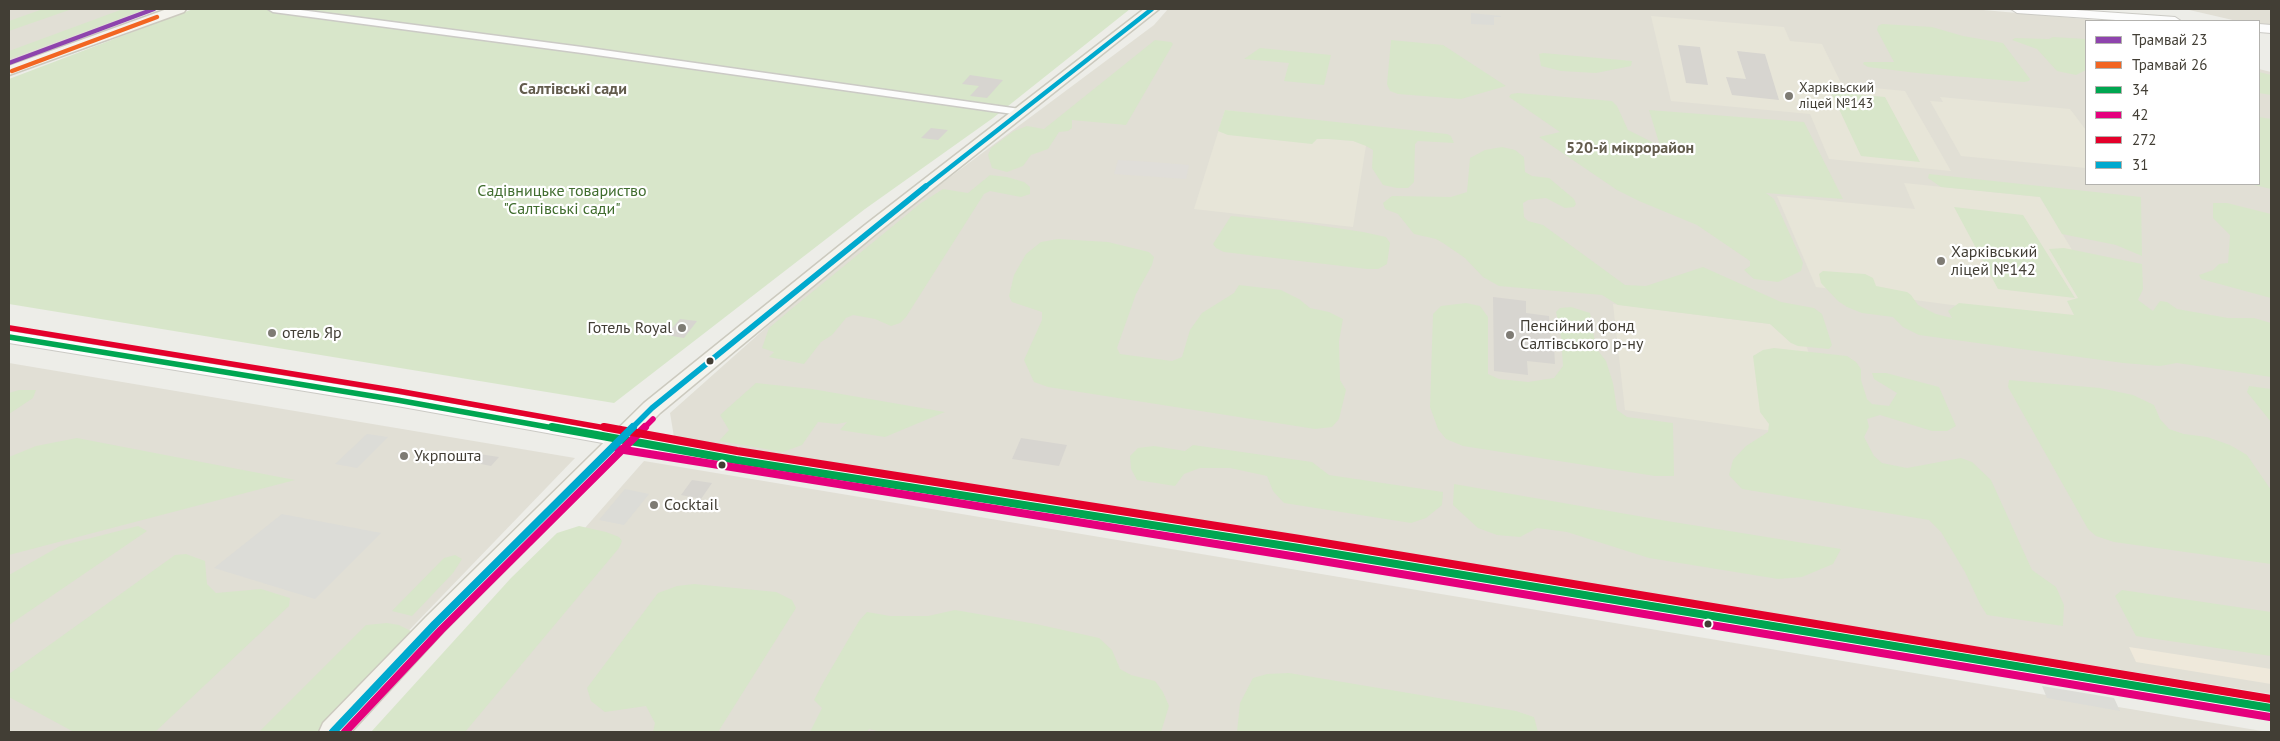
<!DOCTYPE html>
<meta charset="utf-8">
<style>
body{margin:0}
#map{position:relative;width:2280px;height:741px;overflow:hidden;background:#edede8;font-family:"PT Sans",sans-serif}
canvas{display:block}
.frame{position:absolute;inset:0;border:10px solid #423e35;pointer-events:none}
.legend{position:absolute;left:2085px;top:20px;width:175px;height:165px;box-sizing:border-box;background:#fff;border:1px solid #b3b2ae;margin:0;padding:6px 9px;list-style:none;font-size:15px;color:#423e35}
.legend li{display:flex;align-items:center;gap:10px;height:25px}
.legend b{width:25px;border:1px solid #b3b2ae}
</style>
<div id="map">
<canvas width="2280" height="741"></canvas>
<div class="frame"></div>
<ul class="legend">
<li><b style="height:6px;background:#8e44ad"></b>Трамвай 23</li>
<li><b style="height:6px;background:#f26522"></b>Трамвай 26</li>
<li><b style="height:6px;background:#00a651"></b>34</li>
<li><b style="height:6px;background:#e5007d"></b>42</li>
<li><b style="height:6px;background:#e4002b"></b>272</li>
<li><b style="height:6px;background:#00a9ce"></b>31</li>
</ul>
</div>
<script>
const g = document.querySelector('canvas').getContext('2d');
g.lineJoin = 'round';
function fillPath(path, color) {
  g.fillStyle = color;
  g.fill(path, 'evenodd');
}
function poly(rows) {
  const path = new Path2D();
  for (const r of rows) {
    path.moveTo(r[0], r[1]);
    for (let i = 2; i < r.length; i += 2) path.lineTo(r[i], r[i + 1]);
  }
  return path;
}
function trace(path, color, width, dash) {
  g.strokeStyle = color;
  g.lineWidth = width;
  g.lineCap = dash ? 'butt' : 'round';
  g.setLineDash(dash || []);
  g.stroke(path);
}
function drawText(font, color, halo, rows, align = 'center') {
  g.font = font + ' "PT Sans",sans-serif';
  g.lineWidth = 4.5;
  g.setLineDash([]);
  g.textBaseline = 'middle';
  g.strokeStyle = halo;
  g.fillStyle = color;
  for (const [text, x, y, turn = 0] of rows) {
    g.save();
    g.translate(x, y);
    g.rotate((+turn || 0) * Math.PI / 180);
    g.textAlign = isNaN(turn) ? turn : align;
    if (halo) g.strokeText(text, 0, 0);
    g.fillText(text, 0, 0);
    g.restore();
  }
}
const residential = poly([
 [9,9,155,9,9,64],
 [1168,9,1972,9,2107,21,2086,21,2086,184,2259,184,2259,69,2271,72,2271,694,674,437,670,413,815,284,934,189,1154,25],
 [2185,9,2271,9,2271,27,2259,26,2259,21,2237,21],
 [9,363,575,458,311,732,9,732],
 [644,461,2268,732,405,732]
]);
const commercial = poly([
 [2129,647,2271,669,2271,684,2136,662]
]);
const industrial = poly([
 [1118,160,1152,162,1189,165,1186,179,1114,174]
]);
const education = poly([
 [1651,16,1784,27,1790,41,1822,44,1842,85,1905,91,1951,171,1829,159,1810,114,1671,101],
 [1940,97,2070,109,2086,130,2086,168,1961,156,1930,101,1943,102],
 [1225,110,1369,127,1353,227,1194,209],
 [1904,183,2040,197,2119,327,1816,287,1777,196,1915,209],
 [1613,304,1801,328,1836,440,1625,410]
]);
const green = poly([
 [43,9,72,9,9,31,9,21],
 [123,9,146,9,9,59,9,51],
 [193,9,1130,9,993,118,865,209,614,403,9,304,9,79],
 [1882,24,1932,27,1963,36,2003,43,2030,79,2029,81,2024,82,1917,73,1868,67,1863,64,1864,62,1894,62,1877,30,1878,26],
 [2053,37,2086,39,2086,70,2076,75,2057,71,2037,49,2012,40,2015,38,2049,39],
 [1155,40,1171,42,1173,44,1126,125,1072,120,1072,128,1068,131,1059,132,1048,149,1031,155,1023,166,1007,172,992,168,988,155,991,148,1014,131,1027,126,1044,129],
 [1391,40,1443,45,1506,86,1461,99,1398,94,1390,91,1387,84],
 [1260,48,1331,55,1324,85,1284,81,1289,63,1244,59],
 [1543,53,1632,61,1631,66,1596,73,1561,71,1541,66,1539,54],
 [2259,72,2271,75,2271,95,2259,93],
 [1831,92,1885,97,1920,162,1861,156],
 [1518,93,1612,101,1617,106,1628,130,1660,146,1649,110,1804,122,1843,199,1766,193,1774,199,1803,263,1801,271,1778,282,1754,279,1744,270,1750,266,1750,261,1697,225,1639,201,1617,190,1539,137,1560,132,1509,97,1511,94],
 [1225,110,1447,134,1451,136,1454,143,1418,141,1415,144,1414,182,1408,188,1397,188,1383,185,1372,168,1373,150,1366,146,1353,141,1328,139,1317,139,1312,144,1228,135,1218,131],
 [2259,117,2271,119,2271,189,2250,184,2259,184],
 [1502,147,1515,150,1524,157,1525,172,1532,176,1549,178,1574,199,1576,204,1574,207,1565,208,1546,198,1528,200,1523,203,1524,217,1528,221,1543,225,1625,285,1646,286,1703,267,1781,302,1814,308,1822,314,1832,345,1829,349,1798,346,1791,343,1770,324,1618,305,1602,295,1499,286,1483,277,1465,258,1443,243,1436,239,1414,234,1398,214,1385,209,1383,203,1392,196,1451,197,1467,192,1470,158,1485,150],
 [1929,174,2141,197,2142,256,2116,245,2062,234,2040,197,1941,187,1928,178],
 [990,175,1007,177,1024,182,1030,187,1030,194,1021,197,990,191,984,194,906,317,900,323,891,326,875,319,853,315,846,318,832,335,821,342,804,364,769,357,774,352,762,348,769,328,789,311,921,203,943,189,968,193],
 [2213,203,2227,203,2271,214,2271,298,2201,279,2199,275,2213,270,2219,264,2228,263,2230,235,2213,218],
 [1954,207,2023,215,2075,298,1998,289],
 [1231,216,1303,223,1363,232,1386,237,1390,243,1387,264,1378,269,1367,269,1224,252,1216,248,1213,244],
 [1058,239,1108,242,1149,252,1154,257,1152,265,1136,294,1117,348,1120,354,1172,361,1182,357,1190,330,1202,313,1234,293,1239,285,1281,290,1299,299,1310,308,1329,312,1343,319,1339,341,1340,380,1346,390,1339,419,1332,427,1315,429,1048,387,1034,382,1024,360,1042,320,1042,312,1012,302,1009,296,1014,275,1026,254,1041,242],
 [2064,248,2142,264,2143,289,2138,300,2153,311,2160,301,2167,302,2177,309,2228,318,2254,318,2271,323,2271,377,2177,363,2160,366,2123,363,1919,335,1903,327,1893,317,1862,313,1847,307,1838,301,1821,283,1819,274,1823,271,1865,274,1873,278,1876,286,1907,292,1911,295,1918,305,1936,314,1952,318,1948,311,1959,303,2074,315,2067,301,2078,298,2049,249],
 [1466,303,1480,306,1488,317,1488,374,1499,379,1528,382,1554,378,1563,366,1561,337,1556,312,1560,308,1571,307,1590,313,1596,348,1606,361,1613,383,1617,410,1627,417,1673,423,1674,476,1655,476,1463,446,1446,439,1438,429,1430,407,1433,314,1441,306],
 [1774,348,1847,356,1856,362,1861,369,1861,380,1867,399,1872,404,1889,406,1897,393,1874,379,1872,373,1886,373,1939,387,1956,426,1947,431,1932,431,1880,415,1867,419,1869,427,1864,437,1874,456,1882,463,1907,468,1961,458,1972,462,1991,480,2032,570,2056,587,2064,605,2063,626,1987,615,1980,604,1965,572,1941,532,1929,520,1742,489,1729,475,1733,460,1746,446,1768,432,1769,424,1760,412,1753,356,1763,350],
 [2009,380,2100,388,2133,395,2154,405,2160,419,2169,429,2184,434,2207,437,2230,445,2247,455,2271,490,2271,564,2114,542,2096,536,2088,529,2008,387],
 [756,383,812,389,945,412,885,437,840,430,847,422,837,424,818,422,802,445,783,452,719,441,729,430,720,415],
 [2249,386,2271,389,2271,422,2247,392],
 [19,390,36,390,33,398,9,414,9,393],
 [77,438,295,480,9,555,9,457,36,446],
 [1193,445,1312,462,1329,475,1443,492,1442,505,1426,518,1411,523,1284,503,1273,491,1267,476,1230,468,1200,468,1184,474,1175,486,1137,480,1131,469,1130,456,1138,448,1154,446,1185,451],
 [1454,484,1661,520,1841,549,1833,564,1802,577,1778,579,1649,558,1567,532,1537,528,1520,537,1497,535,1478,528,1453,505],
 [138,526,147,531,9,625,9,575,60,546],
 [579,526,606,532,619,537,622,541,619,548,465,732,371,732,511,578,557,533],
 [186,554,205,561,207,584,216,593,261,589,290,598,289,606,155,732,74,732,9,697,9,674,175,555],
 [455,555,462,559,453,573,412,616,392,611,444,558],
 [694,584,776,592,792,600,796,608,718,732,653,732,655,723,646,706,605,712,591,701,587,688,658,593,677,586],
 [2122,590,2271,612,2271,656,2136,636,2115,596],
 [955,610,1036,624,1099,638,1112,650,1120,669,1131,675,1155,681,1163,692,1169,706,1161,732,882,732,869,729,867,732,810,732,822,708,814,700,824,681,859,621,867,612,890,616,928,616],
 [387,623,399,625,413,632,413,641,326,732,259,732,366,625],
 [1289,673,1516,711,1534,717,1538,732,1237,732,1240,703,1253,678,1267,674]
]);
const parking = poly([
 [1471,13,1501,16,1501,17,1494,17,1494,25,1471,24],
 [367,434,388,437,357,468,335,464],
 [625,489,649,494,624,525,599,520],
 [282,514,381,533,315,599,214,568],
 [2042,686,2114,698,2120,711,2047,698]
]);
const building = poly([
 [1678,45,1700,47,1708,85,1686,83],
 [1737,51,1765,54,1779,100,1732,95,1726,77,1746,79],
 [970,75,1003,80,987,98,970,96,979,86,962,84],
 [931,128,948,130,938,140,921,138],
 [1493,297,1526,301,1526,313,1549,316,1551,345,1554,346,1555,364,1527,361,1528,375,1494,371],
 [680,319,697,321,684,338,666,335],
 [1021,438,1067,445,1059,466,1012,459],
 [479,454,499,457,491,466,471,462],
 [692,480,712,483,701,499,681,495]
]);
const minor = poly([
 [268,9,293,9,582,47,1020,109,1026,112,1020,115,582,53,273,12,268,9]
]);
const tertiary = poly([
 [2011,9,2061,9,2175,17,2181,21,2130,21,2017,13,2011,9],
 [2259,24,2271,25,2271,33,2259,32,2259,24],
 [9,331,397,394,736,453,1299,540,2271,697,2271,718,1299,556,736,467,397,406,9,343,9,331]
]);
const secondary = poly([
 [167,9,186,9,184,12,9,75,9,66,167,9],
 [1144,9,1159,9,877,233,660,413,444,631,351,732,319,732,323,723,426,617,644,403,865,225,1144,9]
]);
const bus1Far1 = poly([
 [9,337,397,400,559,429]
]);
const bus1 = poly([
 [552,427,736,460,1299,548,2271,708]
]);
const bus2Far1 = poly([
 [643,429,653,419]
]);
const bus2 = poly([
 [618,449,1298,557,2270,717],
 [345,732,441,630,645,427]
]);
const bus3Far1 = poly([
 [10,328,398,391,611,429]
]);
const bus3 = poly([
 [604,427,737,451,1300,539,2271,699]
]);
const bus4Far2 = poly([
 [925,187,1152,9]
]);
const bus4Far1 = poly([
 [631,429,652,408,926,186]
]);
const bus4 = poly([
 [333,732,435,624,633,427]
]);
const tram1 = poly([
 [9,63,154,9]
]);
const tram2 = poly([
 [12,71,157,17]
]);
const markers = [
 [1789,96,5,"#7e7b74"],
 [1941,261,5,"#7e7b74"],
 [682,328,5,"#7e7b74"],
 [272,333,5,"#7e7b74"],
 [1510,335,5,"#7e7b74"],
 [710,361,4.5,"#423e35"],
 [404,456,5,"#7e7b74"],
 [722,465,4.5,"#423e35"],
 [654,505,5,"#7e7b74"],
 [1708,624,4.5,"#423e35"]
];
const farPoinames = [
 ["Харківьский",1799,88],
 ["ліцей №143",1799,104]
];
const farQuarternames = [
 ["Салтівські сади",573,89],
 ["520-й мікрорайон",1630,148]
];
const parkNames = [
 ["Садівницьке товариство",562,191],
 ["\"Салтівські сади\"",562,209]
];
const poiNames = [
 ["Харківський",1951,252],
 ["ліцей №142",1951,270],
 ["Пенсійний фонд",1520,326],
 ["Салтівського р-ну",1520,344],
 ["Готель Royal",672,328,"right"],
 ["отель Яр",282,333],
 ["Укрпошта",414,456],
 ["Cocktail",664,505]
];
fillPath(residential, '#e1dfd5');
fillPath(commercial, '#efe9db');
fillPath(industrial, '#e0ded9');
fillPath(education, '#e7e5d8');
fillPath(green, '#d8e6ca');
fillPath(parking, '#dcdcd7');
fillPath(building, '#d7d5d0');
trace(minor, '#cbcac5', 3);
trace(tertiary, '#cbcac5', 2);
trace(secondary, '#cccabf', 3);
fillPath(minor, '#fcfcfc');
fillPath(tertiary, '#fcfcfc');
fillPath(secondary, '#f4f3ed');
trace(bus1Far1, '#00a651', 5.5);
trace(bus1, '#00a651', 8);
trace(bus2Far1, '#e5007d', 5.5);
trace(bus2, '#e5007d', 8);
trace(bus3Far1, '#e4002b', 5.5);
trace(bus3, '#e4002b', 8);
trace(bus4Far2, '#00a9ce', 4.5);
trace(bus4Far1, '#00a9ce', 5.5);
trace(bus4, '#00a9ce', 8);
trace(tram1, '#8e44ad', 4.5);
trace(tram2, '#f26522', 4.5);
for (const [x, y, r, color] of markers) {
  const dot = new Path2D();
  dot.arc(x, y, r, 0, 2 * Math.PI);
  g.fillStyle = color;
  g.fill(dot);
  trace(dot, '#fff', 2);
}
drawText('14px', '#423e35', '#fff', farPoinames, 'left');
drawText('bold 16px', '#635c4d', '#fff', farQuarternames);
drawText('16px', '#416d2f', '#fff', parkNames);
drawText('16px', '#423e35', '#fff', poiNames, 'left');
</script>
